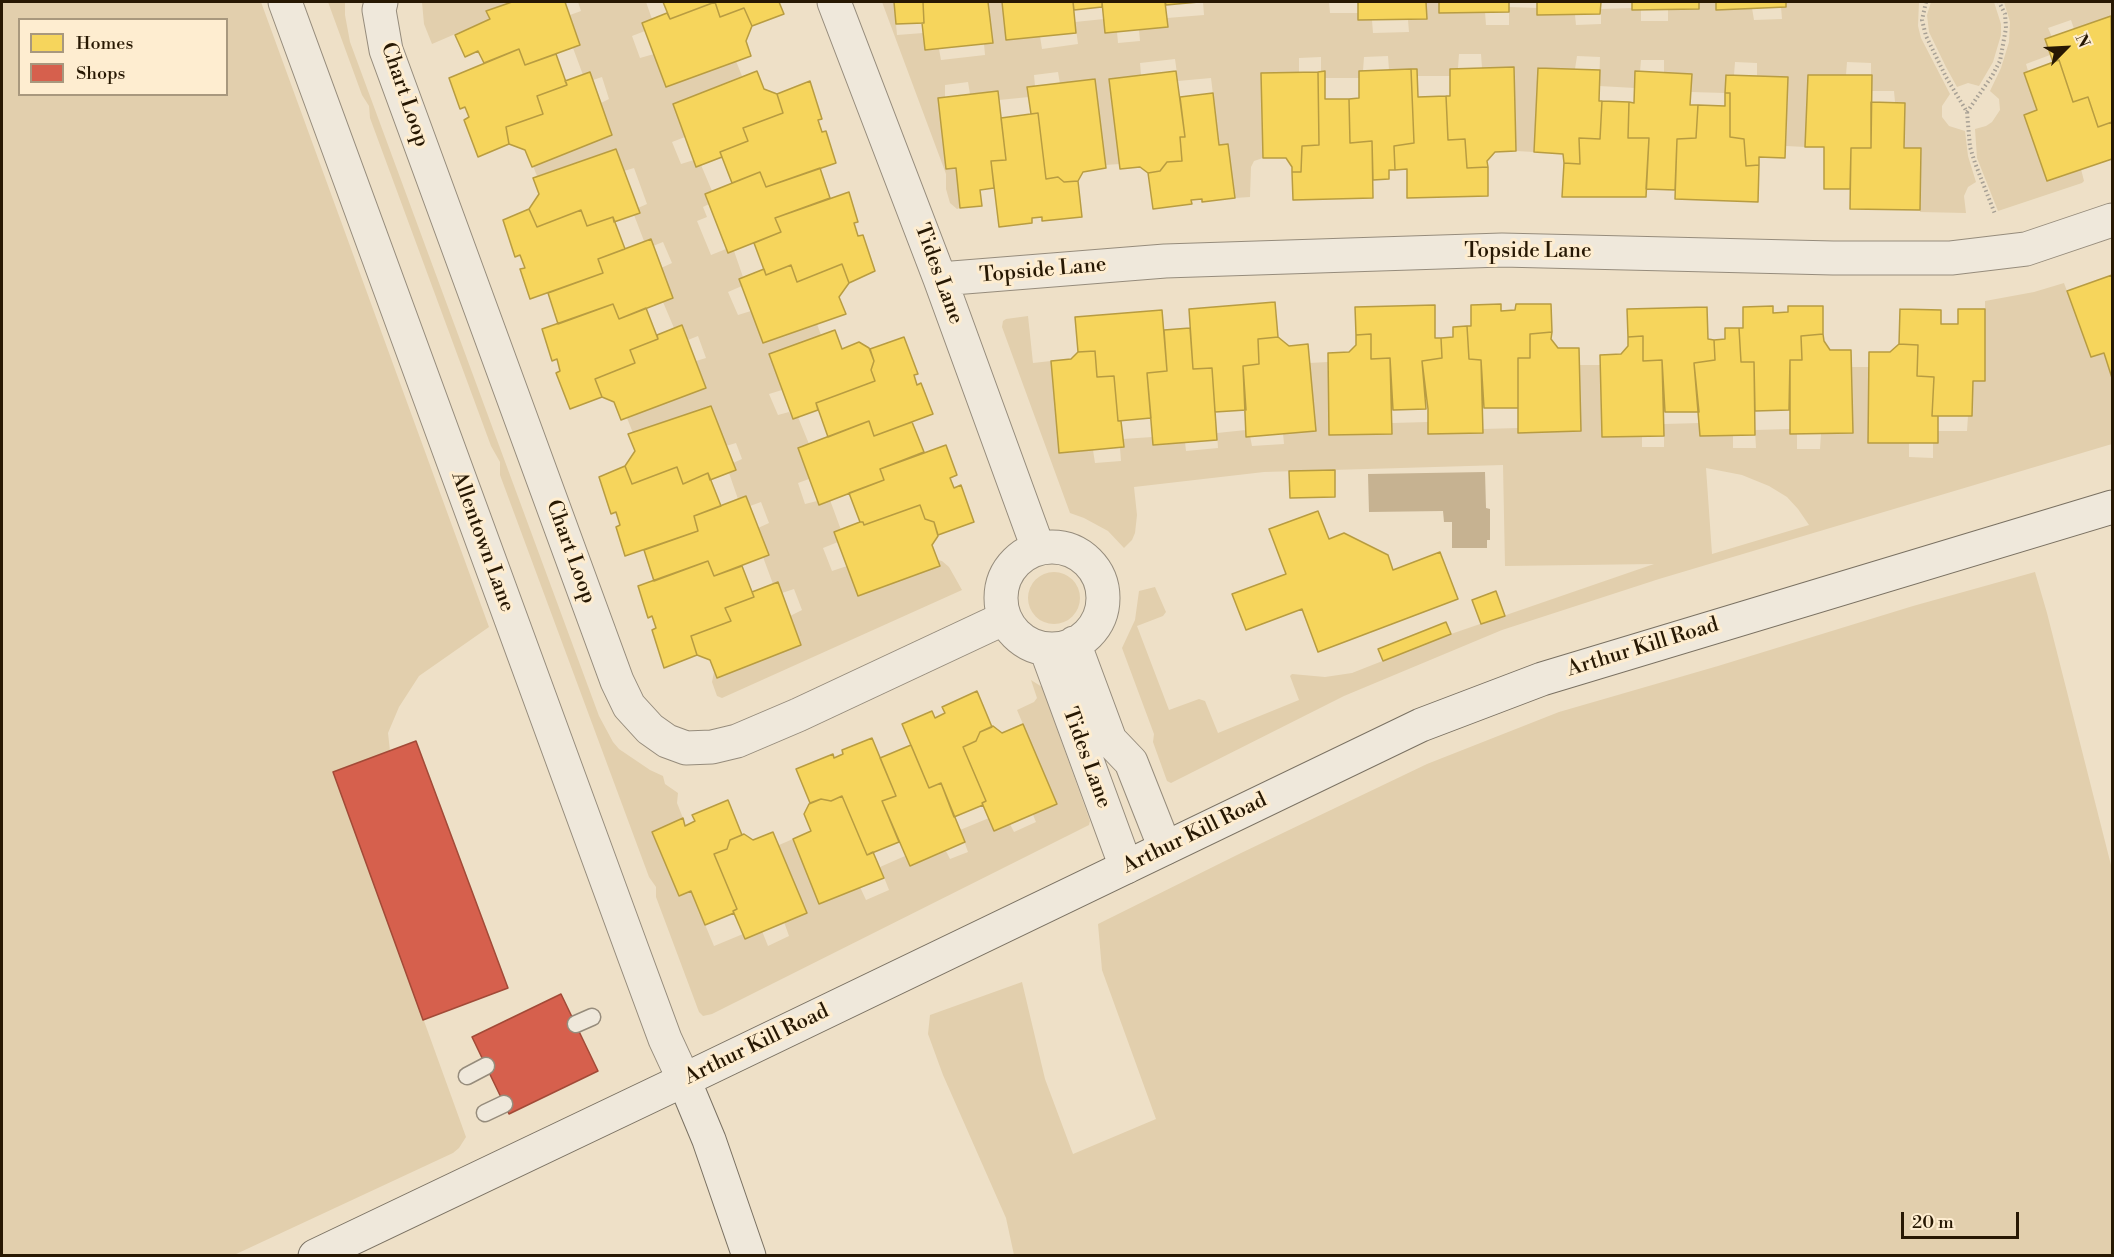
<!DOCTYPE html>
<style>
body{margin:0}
#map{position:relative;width:2114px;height:1257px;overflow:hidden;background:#eee0c7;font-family:"Libre Bodoni",serif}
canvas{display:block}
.frame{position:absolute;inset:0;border:3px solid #271803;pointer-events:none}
.legend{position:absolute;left:18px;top:18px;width:210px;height:78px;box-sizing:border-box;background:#feedd0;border:2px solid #a8987e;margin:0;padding:8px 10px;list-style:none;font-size:18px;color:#271803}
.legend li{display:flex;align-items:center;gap:12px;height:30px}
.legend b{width:30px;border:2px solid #a8987e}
.north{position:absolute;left:2036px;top:18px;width:60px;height:60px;-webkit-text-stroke:4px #feedd0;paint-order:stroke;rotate:66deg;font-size:16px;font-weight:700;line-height:24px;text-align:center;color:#271803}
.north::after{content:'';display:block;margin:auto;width:21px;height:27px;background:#271803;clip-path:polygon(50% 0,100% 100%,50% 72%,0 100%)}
.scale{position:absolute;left:1901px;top:1212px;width:118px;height:27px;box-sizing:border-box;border:3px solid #271803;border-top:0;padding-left:8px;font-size:18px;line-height:21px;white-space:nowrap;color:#271803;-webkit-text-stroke:4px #feedd0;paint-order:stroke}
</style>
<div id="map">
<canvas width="2114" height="1257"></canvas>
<div class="frame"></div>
<ul class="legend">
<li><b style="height:16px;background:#f6d55c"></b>Homes</li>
<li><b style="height:16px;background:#d6604d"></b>Shops</li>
</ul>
<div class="north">N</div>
<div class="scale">20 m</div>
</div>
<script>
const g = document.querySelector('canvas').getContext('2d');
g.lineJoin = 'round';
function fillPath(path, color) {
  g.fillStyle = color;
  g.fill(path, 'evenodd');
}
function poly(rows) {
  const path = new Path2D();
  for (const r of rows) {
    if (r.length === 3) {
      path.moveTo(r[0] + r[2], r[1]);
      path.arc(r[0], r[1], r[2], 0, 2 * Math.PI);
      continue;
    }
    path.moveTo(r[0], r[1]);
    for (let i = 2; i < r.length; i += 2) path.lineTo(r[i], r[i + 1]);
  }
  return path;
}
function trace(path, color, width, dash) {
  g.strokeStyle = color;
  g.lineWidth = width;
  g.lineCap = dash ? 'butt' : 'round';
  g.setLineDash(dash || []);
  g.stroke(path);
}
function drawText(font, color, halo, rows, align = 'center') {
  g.font = font + ' "Libre Bodoni",serif';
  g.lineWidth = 6;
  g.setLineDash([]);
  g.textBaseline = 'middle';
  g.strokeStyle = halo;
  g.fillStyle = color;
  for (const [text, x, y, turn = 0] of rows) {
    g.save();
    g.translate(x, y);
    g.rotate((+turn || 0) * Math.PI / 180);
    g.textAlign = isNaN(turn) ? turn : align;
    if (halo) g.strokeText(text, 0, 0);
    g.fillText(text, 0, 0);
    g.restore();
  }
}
const green = poly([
 [2,2,261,2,489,627,419,676,399,707,388,733,390,751,334,772,466,1137,459,1148,453,1153,234,1255,2,1256],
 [20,20,226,20,226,94,20,94],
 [328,2,345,2,345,15,350,42,599,716,613,742,619,749,650,770,663,776,665,784,678,793,677,803,683,818,652,832,679,896,691,891,714,946,743,934,745,938,762,931,768,946,789,936,784,922,807,913,779,845,793,839,820,904,860,887,866,900,889,890,880,867,905,856,910,866,946,851,950,859,968,852,960,830,989,818,994,831,1010,824,1014,832,1036,822,1033,815,1057,804,1017,710,1034,702,1037,698,1031,680,1042,687,1090,821,1089,825,712,1014,703,1016,699,1012,656,897,656,887,649,877,500,475,500,462,491,446,370,118,369,106,362,95],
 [422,2,512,2,487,11,490,19,432,44,424,24],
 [578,2,646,2,652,19,642,23,645,31,632,36,640,58,654,54,666,87,736,61,742,76,673,104,685,137,672,142,681,164,694,160,701,165,712,191,705,194,709,204,703,207,707,217,697,221,711,255,726,249,728,252,734,251,743,277,739,279,742,286,728,292,738,315,751,311,817,324,821,335,769,354,782,390,769,394,778,415,789,412,793,419,798,417,809,444,798,448,809,479,798,483,805,504,817,501,819,504,830,500,841,530,838,542,823,548,832,571,847,566,858,596,938,560,942,561,949,567,962,590,722,698,717,696,712,682,714,672,717,678,801,645,790,616,802,610,794,589,782,593,773,584,763,557,768,555,758,528,769,523,761,502,750,506,746,496,738,499,729,473,733,463,742,459,736,443,726,446,711,406,633,433,627,418,706,388,696,361,706,358,698,336,688,340,682,325,674,328,663,302,673,298,661,268,672,263,663,242,653,246,650,239,644,241,634,215,640,213,638,208,647,204,634,168,624,171,615,149,537,176,533,166,612,135,601,103,609,99,602,77,593,80,590,72,583,75,573,48,580,45,570,15,581,11],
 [882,2,894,2,897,35,923,33,925,50,939,49,941,60,985,55,984,44,993,43,988,2,1002,2,1006,40,1040,36,1042,49,1078,44,1075,22,1104,19,1105,33,1117,32,1118,43,1140,41,1139,30,1167,27,1167,18,1204,15,1203,2,1329,2,1330,13,1359,13,1359,20,1372,20,1373,33,1409,32,1408,20,1427,19,1426,2,1439,2,1439,12,1485,12,1486,25,1509,25,1509,7,1538,8,1538,15,1575,15,1576,25,1601,24,1601,9,1632,8,1633,10,1641,10,1641,21,1668,21,1668,10,1699,9,1699,2,1716,2,1716,10,1752,8,1754,20,1782,19,1781,7,1786,7,1786,2,1919,2,1918,26,1921,38,1950,94,1942,106,1942,117,1949,126,1965,131,1968,156,1976,182,1968,187,1964,196,1966,213,1920,212,1921,149,1904,148,1905,103,1895,102,1894,91,1871,91,1871,63,1847,62,1846,75,1808,75,1805,147,1786,146,1788,77,1757,76,1757,63,1735,62,1734,75,1726,75,1725,93,1691,92,1691,74,1664,73,1664,60,1641,60,1640,72,1635,88,1599,86,1600,57,1577,56,1575,69,1538,68,1534,152,1516,151,1514,67,1482,68,1481,54,1459,54,1458,68,1450,69,1450,76,1418,76,1417,69,1389,70,1388,56,1364,57,1363,71,1359,71,1359,78,1325,78,1325,72,1321,71,1321,57,1299,58,1299,72,1262,73,1263,158,1254,161,1251,167,1250,197,1235,198,1228,144,1219,145,1211,78,1178,81,1175,59,1140,63,1141,75,1109,79,1120,164,1105,165,1060,84,1058,72,1034,75,1035,86,1029,97,999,100,998,91,970,94,968,82,945,85,945,97,938,98,946,169,956,168,960,208,957,209,950,203,946,189,946,174],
 [1931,2,1994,2,2001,24,2001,35,1993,62,1979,86,1968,83,1957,87,1946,67,1929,32,1927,15],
 [2004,2,2050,3,2112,2,2112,19,2111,16,2074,29,2071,20,2048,28,2052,37,2045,39,2050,55,2026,64,2028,71,2024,74,2037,110,2024,115,2047,181,2081,169,2084,181,2082,183,1998,211,1977,158,1975,129,1986,126,1992,122,2000,110,1999,99,1990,91,2001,68,2009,42,2010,22],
 [2064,283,2091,357,2104,353,2112,378,2112,444,1659,579,1502,630,1344,696,1171,783,1167,781,1153,742,1154,734,1122,648,1135,620,1139,591,1155,587,1166,612,1163,616,1137,626,1169,710,1199,699,1205,701,1218,733,1299,700,1290,676,1292,674,1325,677,1352,673,1451,634,1654,564,1505,566,1503,465,1264,472,1134,487,1137,515,1135,533,1132,540,1124,548,1108,531,1084,518,1070,513,1002,327,1003,321,1006,319,1028,316,1033,363,1051,361,1059,453,1093,450,1095,463,1121,461,1120,448,1124,447,1123,439,1152,437,1153,445,1185,442,1186,451,1218,448,1217,433,1246,430,1246,436,1250,436,1252,446,1284,444,1283,433,1309,363,1328,362,1330,435,1392,434,1392,423,1428,422,1428,434,1483,433,1483,429,1518,428,1519,433,1580,431,1579,365,1600,365,1602,437,1642,437,1642,447,1664,447,1664,424,1700,423,1733,435,1733,448,1756,448,1755,430,1790,429,1791,434,1797,434,1797,449,1820,449,1821,434,1853,433,1852,367,1869,367,1868,443,1909,443,1909,457,1933,458,1933,443,1938,443,1938,431,1967,431,1968,416,1972,416,1973,381,1985,381,1985,301,2034,292],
 [1706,468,1742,475,1769,486,1787,497,1798,509,1809,525,1712,554],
 [1054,598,26],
 [2035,572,2047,613,2112,869,2112,1255,1014,1255,1006,1218,943,1075,928,1034,930,1015,1022,982,1045,1079,1073,1154,1156,1119,1102,970,1098,924,1239,854,1427,764,1559,712,1718,666,1913,606]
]);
const water = poly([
 [1485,472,1486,508,1490,509,1490,540,1487,540,1487,548,1452,548,1452,522,1444,522,1443,511,1369,512,1368,474]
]);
const homes = poly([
 [512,2,565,2,580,45,525,65,519,49,484,63,478,51,465,57,455,35,490,19,486,11,512,2],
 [663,2,779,2,784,14,752,26,744,8,720,17,715,2,670,19,663,2],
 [715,2,720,17,744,8,752,26,746,41,751,56,666,87,642,23,667,13,670,19,715,2],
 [894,2,923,2,924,23,896,24,894,2],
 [923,2,988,2,993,43,925,50,922,23,924,23,923,2],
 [1002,2,1073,2,1076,33,1006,40,1002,2],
 [1073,2,1102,2,1102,7,1074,10,1073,2],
 [1102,2,1165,2,1168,27,1105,33,1102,2],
 [1165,2,1199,2,1166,5,1165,2],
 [1358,2,1426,2,1427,19,1358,20,1358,2],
 [1439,2,1509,2,1509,12,1439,13,1439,2],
 [1537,2,1601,2,1600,14,1537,15,1537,2],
 [1632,2,1699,2,1699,9,1632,10,1632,2],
 [1716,2,1786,2,1786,7,1716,10,1716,2],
 [2111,16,2112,122,2098,127,2088,97,2073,102,2059,60,2053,62,2045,39,2111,16],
 [519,49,525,65,556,54,567,85,537,96,543,114,506,127,509,144,478,157,464,120,469,117,465,107,460,109,449,78,519,49],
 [2059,60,2073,102,2088,97,2098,127,2112,122,2112,159,2047,181,2024,115,2037,110,2024,73,2059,60],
 [1514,67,1516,151,1495,152,1487,161,1488,167,1467,168,1465,139,1448,140,1446,96,1450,96,1450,69,1514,67],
 [1538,68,1600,70,1599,101,1602,101,1600,139,1579,138,1580,164,1564,163,1563,154,1534,152,1538,68],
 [1411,69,1414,143,1394,146,1395,170,1389,170,1389,179,1373,180,1372,141,1350,143,1349,99,1359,98,1359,71,1411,69],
 [1411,69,1417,69,1418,97,1446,96,1448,140,1465,139,1467,168,1488,167,1488,196,1407,198,1407,169,1395,170,1394,146,1414,143,1411,69],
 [757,71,764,89,777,94,783,113,743,128,748,141,720,152,722,157,696,167,673,104,757,71],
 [1176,71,1185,137,1180,137,1182,161,1167,162,1160,171,1148,173,1140,167,1120,169,1109,79,1176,71],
 [1325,71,1325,99,1349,99,1350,143,1372,141,1373,198,1293,200,1292,172,1301,172,1302,146,1319,145,1318,72,1325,71],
 [1635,71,1692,74,1690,105,1698,105,1696,138,1677,139,1675,190,1646,189,1649,138,1628,138,1629,102,1634,103,1635,71],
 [590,72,612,135,532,167,525,150,509,144,506,127,543,114,537,96,567,85,565,81,590,72],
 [1318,72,1319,145,1302,146,1301,172,1292,172,1292,167,1286,158,1263,158,1261,73,1318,72],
 [1726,75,1788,77,1785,158,1759,157,1759,165,1746,166,1744,139,1730,137,1730,93,1725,93,1726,75],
 [1808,75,1872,75,1871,148,1851,148,1850,189,1824,189,1824,147,1805,147,1808,75],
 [1095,79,1106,168,1083,172,1078,181,1064,182,1058,177,1046,179,1038,113,1031,114,1027,87,1095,79],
 [810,81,822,119,818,120,822,132,826,131,836,163,766,187,760,172,732,183,720,152,748,141,743,128,783,113,777,94,810,81],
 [998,91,1006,160,991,161,994,188,980,190,982,206,960,208,956,168,946,169,938,98,998,91],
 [1213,93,1219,145,1228,144,1235,198,1202,202,1202,199,1191,200,1192,204,1153,209,1148,173,1160,171,1167,162,1182,161,1180,137,1185,137,1180,97,1213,93],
 [1725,93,1730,93,1730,137,1744,139,1746,166,1759,165,1758,202,1675,199,1677,139,1696,138,1698,105,1725,106,1725,93],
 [1602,101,1629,102,1628,138,1649,138,1646,197,1562,197,1564,163,1580,164,1579,138,1600,139,1602,101],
 [1871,102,1905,103,1904,148,1921,148,1920,210,1850,209,1851,148,1871,148,1871,102],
 [1038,113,1046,179,1058,177,1064,182,1078,181,1082,217,1042,221,1042,217,1032,218,1032,223,999,227,991,161,1006,160,1001,118,1038,113],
 [616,149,640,213,614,222,613,217,587,226,581,210,537,227,529,209,539,194,533,178,616,149],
 [820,168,830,198,775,218,781,232,728,253,705,194,760,172,766,187,820,168],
 [849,192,858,222,854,223,858,236,863,235,875,271,849,283,842,264,797,282,791,265,766,275,754,243,781,232,775,218,849,192],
 [529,209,537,227,581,210,587,226,613,217,625,249,598,259,603,273,530,299,520,269,525,268,520,255,515,257,503,220,529,209],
 [651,239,673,298,619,319,613,304,558,324,548,293,603,273,598,259,651,239],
 [842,264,849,283,839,297,846,314,763,343,739,279,764,269,766,275,791,265,797,282,842,264],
 [2112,275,2112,378,2104,353,2091,357,2067,291,2112,275],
 [1275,302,1278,337,1258,339,1259,364,1243,366,1246,410,1215,412,1212,368,1193,369,1189,309,1275,302],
 [613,304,619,319,646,308,658,339,630,350,635,363,595,379,602,397,570,409,556,373,560,371,557,359,552,361,542,329,613,304],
 [1501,304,1501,311,1515,310,1516,304,1551,304,1552,332,1530,334,1530,358,1518,358,1518,408,1484,408,1481,360,1469,359,1467,326,1471,326,1471,305,1501,304],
 [1435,305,1435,338,1441,338,1442,358,1422,361,1426,409,1393,410,1390,358,1371,359,1371,334,1356,335,1355,307,1435,305],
 [1773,306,1773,313,1788,312,1788,306,1823,306,1823,334,1801,336,1802,360,1790,360,1789,410,1755,411,1754,362,1741,362,1739,328,1743,328,1743,307,1773,306],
 [1707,307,1708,339,1714,340,1715,360,1694,363,1699,412,1665,412,1662,360,1643,361,1643,336,1628,337,1627,309,1707,307],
 [1900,309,1941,310,1941,324,1958,324,1958,309,1985,309,1985,381,1973,381,1972,416,1932,416,1934,377,1917,376,1918,345,1899,344,1900,309],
 [1162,310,1167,371,1147,373,1151,418,1118,421,1114,376,1097,377,1095,351,1078,352,1075,317,1162,310],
 [682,325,706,388,621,420,614,402,602,397,595,379,635,363,630,350,658,339,657,335,682,325],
 [1467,326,1469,359,1481,360,1483,433,1428,434,1428,409,1422,361,1442,358,1441,338,1453,337,1453,327,1467,326],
 [1190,328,1193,369,1212,368,1217,440,1153,445,1147,373,1167,371,1164,330,1190,328],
 [1725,328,1739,328,1741,362,1754,362,1755,435,1700,436,1694,363,1715,360,1714,340,1725,339,1725,328],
 [835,330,842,349,859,342,869,348,874,361,871,370,875,381,816,403,818,410,793,419,769,354,835,330],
 [1552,332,1551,339,1558,348,1579,348,1581,431,1518,433,1518,358,1530,358,1530,334,1552,332],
 [1371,334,1371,359,1390,358,1392,434,1329,435,1328,353,1349,352,1356,345,1356,335,1371,334],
 [1823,334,1824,341,1830,350,1851,350,1853,433,1790,434,1790,360,1802,360,1801,336,1823,334],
 [1643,336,1643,361,1662,360,1664,436,1602,437,1600,355,1621,354,1628,346,1628,337,1643,336],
 [904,337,918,374,914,375,917,385,921,383,933,414,874,436,869,421,828,437,816,403,875,381,871,370,874,361,870,349,904,337],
 [1278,337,1289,346,1308,344,1316,431,1246,437,1243,366,1259,364,1258,339,1278,337],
 [1899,344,1918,345,1917,376,1934,377,1932,416,1938,416,1938,443,1868,443,1869,352,1890,352,1899,344],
 [1095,351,1097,377,1114,376,1118,421,1121,421,1124,447,1059,453,1051,361,1071,359,1078,352,1095,351],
 [711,406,736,470,710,480,708,473,683,484,677,467,632,484,625,466,635,451,628,434,711,406],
 [869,421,874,436,912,422,924,452,880,469,884,480,819,505,798,448,869,421],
 [946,445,957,475,950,478,954,488,961,485,974,522,938,535,934,522,925,519,920,505,864,525,863,522,860,522,849,493,884,480,880,469,946,445],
 [625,466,632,484,677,467,683,484,708,473,721,506,694,516,698,531,625,556,616,527,620,525,616,512,611,514,599,477,625,466],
 [1335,470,1335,497,1290,498,1289,471,1335,470],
 [746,496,769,555,714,576,708,561,654,581,644,550,698,531,694,516,746,496],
 [920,505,925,519,934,522,938,536,932,545,940,566,858,596,834,532,860,522,863,522,864,525,920,505],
 [1318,511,1329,539,1344,533,1388,555,1393,570,1440,552,1458,599,1318,652,1302,609,1246,630,1232,594,1286,574,1269,529,1318,511],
 [708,561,714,576,742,566,754,597,725,608,731,621,691,636,697,655,664,668,652,630,656,628,652,616,648,618,638,586,708,561],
 [778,582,801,645,717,678,710,660,697,655,691,636,731,621,725,608,754,597,752,592,778,582],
 [1496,591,1505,616,1481,624,1472,600,1496,591],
 [1446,622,1451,634,1383,661,1378,649,1446,622],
 [977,691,992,727,980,732,976,741,963,747,986,801,982,803,983,805,954,817,941,783,929,788,902,724,932,711,935,718,945,713,942,707,977,691],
 [1023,724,1057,804,994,831,982,803,986,801,963,747,976,741,980,732,993,726,1002,733,1023,724],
 [872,738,896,796,882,801,899,842,867,855,842,796,831,801,821,799,810,803,796,769,833,754,834,758,843,754,842,750,872,738],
 [911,745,929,788,941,783,965,842,910,866,882,801,896,796,880,758,911,745],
 [842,796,867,855,873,852,884,878,819,904,793,839,811,831,804,814,809,804,821,799,831,801,842,796],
 [728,800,742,835,730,840,727,849,714,854,737,909,733,911,734,913,705,925,691,891,679,896,652,832,683,818,685,826,695,821,692,815,728,800],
 [773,832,807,913,745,939,733,911,737,909,714,854,727,849,730,840,744,834,753,840,773,832]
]);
const shops = poly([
 [416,741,508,988,423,1020,333,772,416,741],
 [561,994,598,1071,509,1114,472,1037,561,994]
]);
const path = poly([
 [1926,2,1922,20,1926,36,1946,77,1967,112,1970,147,1975,163,1995,214],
 [1967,112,1992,76,2000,61,2006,28,2005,14,1999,2]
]);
const lane = poly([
 [576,1024,592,1017],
 [467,1076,486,1066],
 [485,1113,504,1104]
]);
const street = poly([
 [285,2,634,955,665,1039,684,1080],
 [381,2,379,10,386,50,617,681,629,706,650,729,667,741,686,748,712,747,737,741,798,715,1005,618],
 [834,2,940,279,1038,548],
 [940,279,1165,261,1502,250,1833,258,1951,258,2026,249,2112,220],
 [1052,598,51],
 [1074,643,1110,740,1131,762,1165,848],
 [1046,649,1126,867]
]);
const secondary = poly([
 [684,1080,709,1140,749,1256],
 [315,1256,684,1080,1421,725,1542,679,2112,507]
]);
const streetNames = [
 ["Chart Loop",404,95,71],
 ["Topside Lane",1528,252],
 ["Topside Lane",1043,271,-5],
 ["Tides Lane",938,274,70],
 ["Allentown Lane",482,542,70],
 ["Chart Loop",570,552,70],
 ["Arthur Kill Road",1643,648,-17],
 ["Tides Lane",1086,758,70],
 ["Arthur Kill Road",1195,834,-26],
 ["Arthur Kill Road",757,1045,-26]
];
fillPath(green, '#e2cfad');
fillPath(water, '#c6b291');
fillPath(homes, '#f6d55c');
trace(homes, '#b89c41', 1.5);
fillPath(shops, '#d6604d');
trace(shops, '#a24a37', 1.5);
trace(lane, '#968c7c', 19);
trace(street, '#968c7c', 35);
trace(secondary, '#7a7162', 35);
trace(path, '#a7a095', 4, [1.5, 3]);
trace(lane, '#efe8db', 16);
trace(street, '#efe8db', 33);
trace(secondary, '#efe8db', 33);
drawText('21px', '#271803', '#feedd0', streetNames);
</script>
